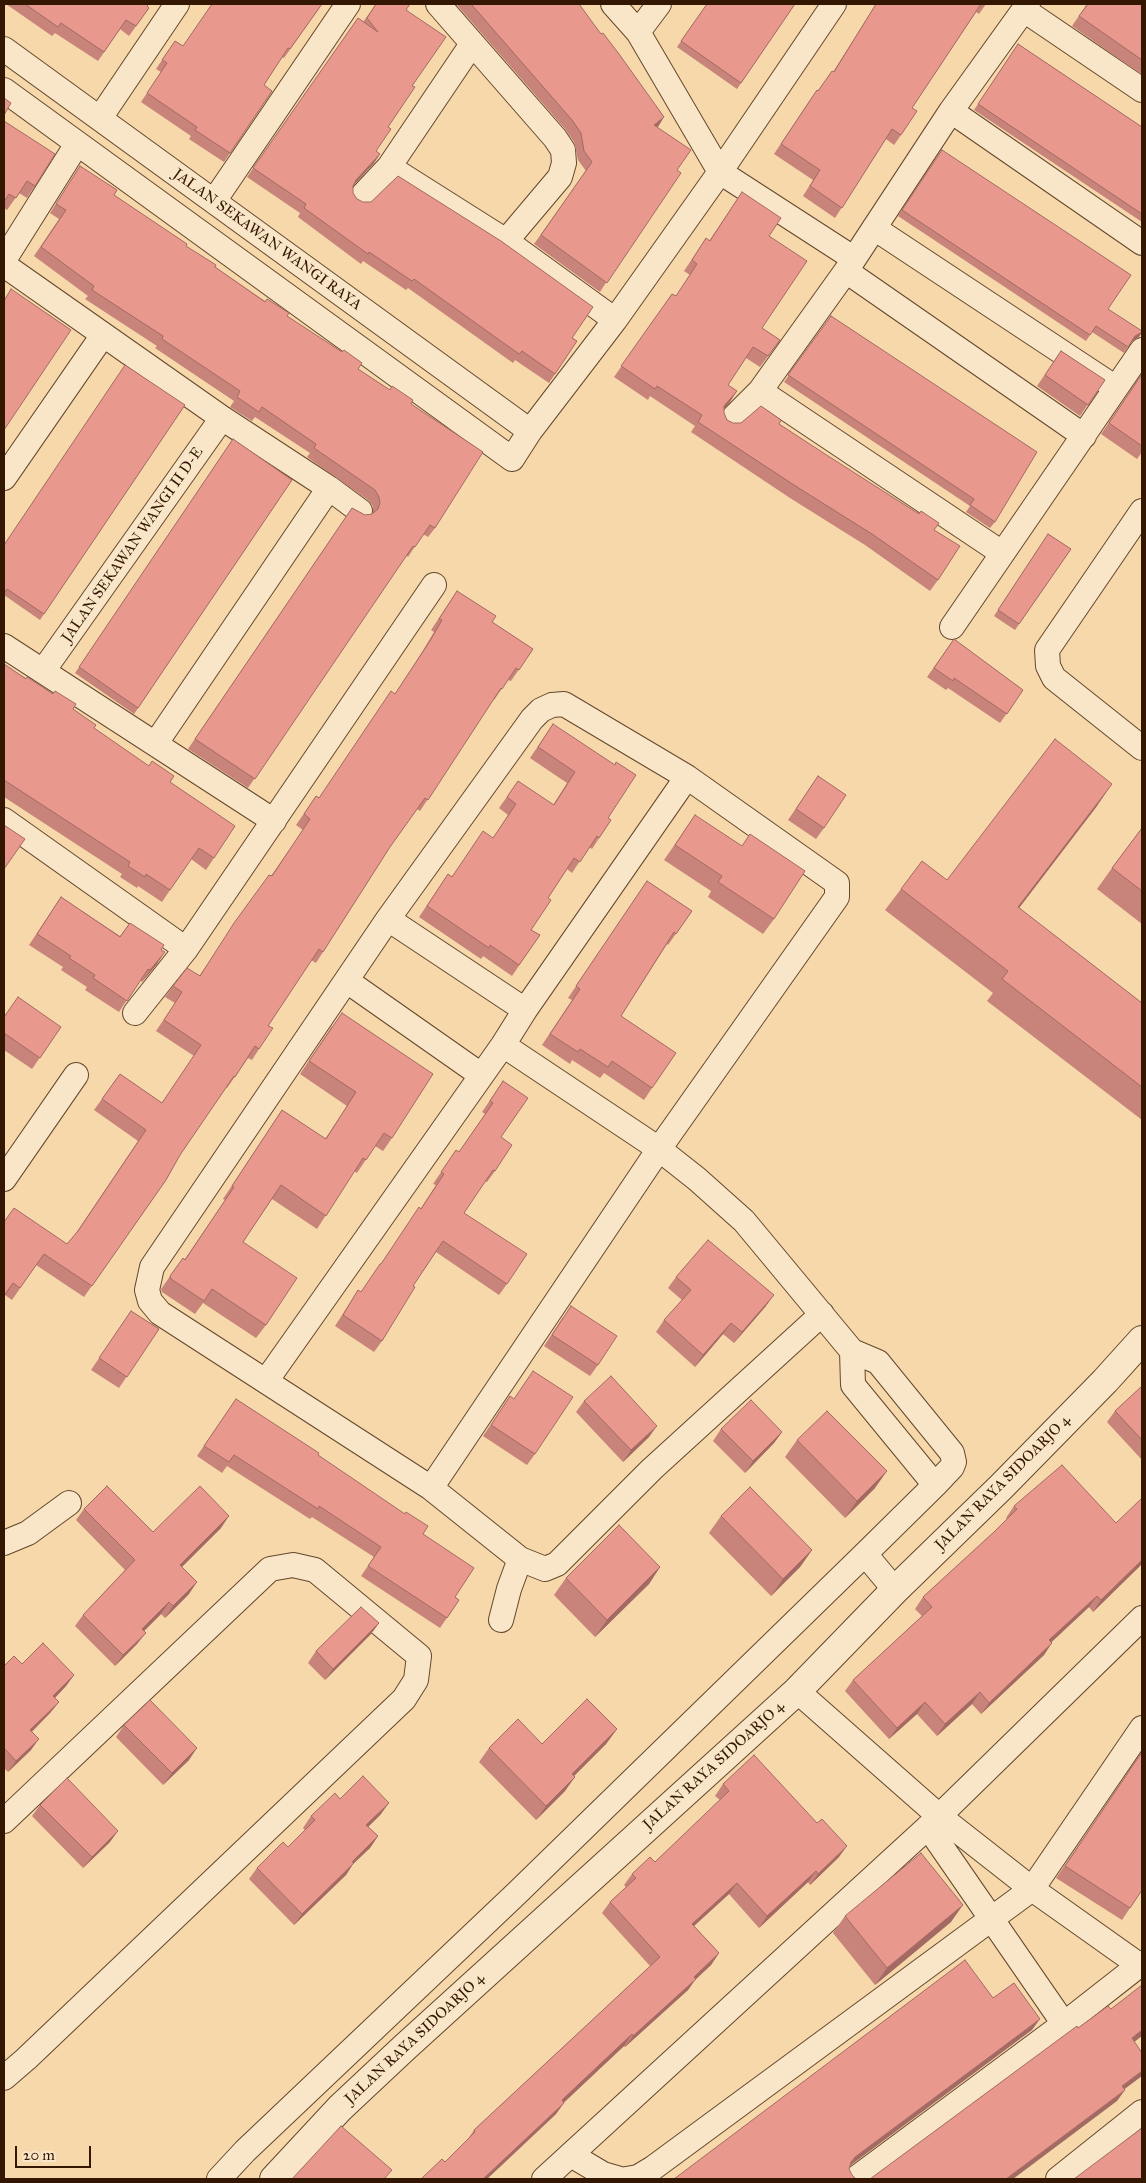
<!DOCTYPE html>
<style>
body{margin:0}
#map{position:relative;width:1146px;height:2183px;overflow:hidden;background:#f6d8ab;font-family:"IM FELL Great Primer",serif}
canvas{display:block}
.frame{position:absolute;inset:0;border:5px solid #341702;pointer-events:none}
.scale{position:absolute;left:15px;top:2146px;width:76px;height:22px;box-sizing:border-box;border:2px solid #341702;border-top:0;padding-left:6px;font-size:15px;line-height:18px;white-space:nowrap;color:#341702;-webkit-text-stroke:4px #f9e6c8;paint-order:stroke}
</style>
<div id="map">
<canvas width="1146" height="2183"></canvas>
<div class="frame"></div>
<div class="scale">20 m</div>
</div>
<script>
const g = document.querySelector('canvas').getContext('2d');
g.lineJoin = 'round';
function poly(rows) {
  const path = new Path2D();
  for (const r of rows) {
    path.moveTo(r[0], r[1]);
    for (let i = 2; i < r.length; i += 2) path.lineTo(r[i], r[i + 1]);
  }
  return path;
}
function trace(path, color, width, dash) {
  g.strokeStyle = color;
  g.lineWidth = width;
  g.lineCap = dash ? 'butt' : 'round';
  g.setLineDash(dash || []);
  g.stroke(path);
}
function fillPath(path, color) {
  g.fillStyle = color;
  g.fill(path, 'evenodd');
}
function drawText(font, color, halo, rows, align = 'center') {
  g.font = font + ' "IM FELL Great Primer",serif';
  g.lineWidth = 5;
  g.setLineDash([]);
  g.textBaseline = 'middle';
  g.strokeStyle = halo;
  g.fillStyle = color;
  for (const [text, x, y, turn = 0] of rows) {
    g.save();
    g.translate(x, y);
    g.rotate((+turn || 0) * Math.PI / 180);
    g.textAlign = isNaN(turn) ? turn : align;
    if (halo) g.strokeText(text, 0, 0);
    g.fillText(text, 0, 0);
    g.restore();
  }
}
const minor = poly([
 [438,4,555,138,563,150,564,163,560,177,506,241],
 [613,4,638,32,720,172,853,258],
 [1024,10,1142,90],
 [638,32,659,4],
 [4,49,530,431],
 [4,90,512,459,530,431,615,320,720,172,834,4],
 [951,111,1142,243],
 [100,118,177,4],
 [389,167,506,241,615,320],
 [360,198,389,167,472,44],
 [214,201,348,4],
 [874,228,1116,388,952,627],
 [4,260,77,144],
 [4,265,222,418,329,488,360,511],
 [846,271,1084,436],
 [1116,388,1142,350],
 [760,391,1002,553],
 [730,421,760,391,846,271,951,111,1028,4],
 [4,478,103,335],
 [1142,511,1047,650,1048,666,1054,678,1142,748],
 [4,646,274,821],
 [43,671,222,418],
 [156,743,329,488],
 [4,820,186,949],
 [388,919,525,1010],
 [347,981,481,1075],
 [135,1013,186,949,434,585],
 [4,1179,76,1075],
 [852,1351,853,1385,935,1485],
 [266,1381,503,1045,525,1010,687,777],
 [431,1488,659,1149,837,897,837,883,687,777,564,704,552,705,541,710,532,719,388,919,152,1267,147,1290,150,1301,160,1313,431,1488,520,1559,545,1569,557,1564,652,1469,822,1314],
 [4,1543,28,1533,69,1503],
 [865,1554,895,1590],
 [501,1620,509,1589,520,1559],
 [797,1691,939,1816,1032,1889,1142,1967],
 [4,1821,270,1569,293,1565,315,1570,419,1656,416,1680,404,1699,26,2059,4,2078],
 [928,1827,1064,2024],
 [571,2155,603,2174,620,2179],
 [219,2179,245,2151,516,1894,865,1554,935,1485,952,1467,954,1462,952,1453,878,1362,852,1351,744,1221,697,1179,659,1149,503,1045],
 [544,2179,928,1827,1142,1618],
 [626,2179,638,2177,653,2168,1032,1889,1142,1728],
 [855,2179,1064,2024,1142,1963],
 [1058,2179,1142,2112]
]);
const tertiary = poly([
 [274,2179,340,2108,404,2048,797,1691,895,1590,1001,1487,1105,1381,1142,1340]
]);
const wall = poly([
 [6,4,149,4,147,6,149,8,129,36,120,29,98,61,55,33,52,36],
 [322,4,284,58,282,57,264,85,272,91,224,162,189,139,191,136,141,102,161,72,156,69,175,41,183,46],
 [376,4,406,10,412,86,388,127,376,151,380,154,374,163,354,185,353,186,353,193,357,199,577,341,549,383,515,360,513,363,408,288,406,290,363,261,361,264,298,217,300,213,247,177,358,18,363,22],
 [456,4,579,4,657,127,677,170,600,292,534,244,586,171,578,160,574,142,565,129],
 [707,4,795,4,737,89,677,47],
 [876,4,986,4,979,14,976,12,912,108,901,135,894,145,886,139,835,218,803,196,813,180,774,154,810,100,833,72],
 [1087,4,1142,4,1142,75,1072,26],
 [1018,44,1142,127,1142,222,974,110],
 [4,121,35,186,27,198,19,193,7,210,4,208],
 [942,150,1108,309,1139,337,1131,342,1124,353,1092,332,1086,341,898,216],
 [80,166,114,195,215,267,287,316,358,369,411,404,435,528,428,537,423,534,408,557,406,555,248,788,188,749,352,508,365,515,372,514,373,513,373,506,368,500,307,457,310,453,255,417,252,421,230,407,234,401,155,348,157,346,85,299,88,296,34,256,59,219,50,213],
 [742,192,769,236,762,328,780,340,760,367,746,358,728,385,730,402,724,408,724,413,727,420,733,423,779,424,934,530,938,580,930,591,865,545,790,498,691,432,695,426,650,396,648,400,614,377,672,294,676,296,690,275,684,271,706,238,709,241],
 [831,316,995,522,990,528,966,512,970,506,784,382],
 [1061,351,1105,380,1080,416,1037,386],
 [1142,374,1142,452,1137,459,1101,434],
 [185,405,40,620,4,595,4,544],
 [233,439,292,480,134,714,75,673],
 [1048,534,1071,549,1015,630,994,616],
 [457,591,492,622,533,649,511,681,508,680,494,700,493,700,420,811,417,809,390,847,316,963,311,960,268,1026,259,1049,252,1060,248,1058,227,1088,226,1087,180,1155,166,1180,84,1297,36,1265,12,1300,5,1295,4,1222,67,1244,76,1233,138,1141,94,1110,120,1074,162,1103,194,1056,156,1031,175,1003,165,997,173,986,199,976,271,876,303,830,296,825,316,796,319,798,395,694,422,652,434,632,431,630],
 [954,639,1023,690,1000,723,948,688,946,690,927,677],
 [4,664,73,709,94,728,170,782,214,858,206,870,191,859,162,902,138,886,137,888,120,877,122,874,4,797],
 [553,724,608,818,611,820,592,849,589,847,572,873,567,869,548,898,531,930,540,935,512,976,483,956,481,959,419,917,448,874,451,877,493,838,508,815,499,808,518,781,553,805,567,783,530,758],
 [818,776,824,828,816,839,788,820],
 [1097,806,1019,908,1142,1003,1142,1120,987,1001,993,993,885,910,901,889,947,880],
 [695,815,774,919,763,934,708,897,711,891,664,860],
 [1142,828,1142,924,1097,889,1112,868],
 [647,881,692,911,668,945,667,944,621,1016,652,1088,644,1100,604,1073,600,1078,572,1060,570,1064,542,1045,572,1000,568,998],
 [61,897,120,936,130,923,161,950,157,964,142,982,140,980,119,1012,85,990,87,987,61,970,63,967,29,945],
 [4,1017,61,1027,32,1069,4,1050],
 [332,1026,392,1138,383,1151,375,1146,357,1173,354,1171,317,1229,272,1199,243,1242,266,1325,256,1338,203,1303,195,1314,162,1292,161,1289,183,1258,185,1259,225,1200,223,1199,282,1110,325,1139,347,1106,300,1074],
 [503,1081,501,1137,495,1171,487,1182,485,1181,464,1213,507,1284,499,1295,436,1252,413,1286,382,1341,374,1352,335,1326,358,1290,361,1292,421,1208,436,1185,433,1184,456,1150,459,1152,485,1114,482,1112],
 [676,1277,766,1306,734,1343,723,1334,695,1367,656,1332,664,1320,682,1300,668,1288],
 [131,1311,159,1329,119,1388,91,1370],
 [563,1317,598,1365,590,1376,544,1346],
 [1142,1386,1142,1460,1107,1422,1115,1411],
 [510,1396,535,1454,527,1465,483,1436],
 [236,1399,318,1455,423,1534,455,1597,459,1600,440,1628,361,1576,374,1557,312,1517,310,1519,227,1466,222,1473,197,1456],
 [584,1401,649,1437,623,1462,576,1412],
 [721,1429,782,1432,774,1443,745,1473,713,1441],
 [797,1440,875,1488,845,1518,785,1457],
 [1014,1506,1140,1566,1093,1612,1089,1607,1051,1642,1044,1655,981,1714,972,1704,937,1736,917,1714,889,1739,845,1691,853,1680,922,1616,915,1609,923,1597,995,1531,1007,1519,1006,1518],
 [84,1509,153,1532,221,1528,181,1567,189,1594,165,1618,161,1614,144,1631,137,1644,115,1666,75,1626,83,1615,125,1570,76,1520],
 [721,1516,812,1550,800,1567,771,1596,709,1533],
 [660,1567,649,1584,595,1637,554,1595,566,1578],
 [379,1623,371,1634,325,1680,308,1663,316,1651],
 [22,1664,74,1675,66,1686,55,1698,59,1702,50,1713,32,1732,31,1750,8,1772,4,1768,4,1666],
 [124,1725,189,1760,163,1785,116,1737],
 [617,1729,606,1744,574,1776,565,1791,536,1820,479,1762,489,1748,542,1744],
 [1142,1752,1142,1890,1122,1920,1056,1878],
 [723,1784,839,1857,810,1885,808,1882,759,1928,729,1894,694,1926,719,1953,711,1965,695,1980,688,1990,625,2047,624,2046,564,2102,556,2114,487,2179,421,2179,445,2162,466,2142,474,2130,650,1966,602,1913,610,1902,626,1887,624,1885,632,1874,655,1862,720,1800,715,1796],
 [340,1799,381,1814,368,1827,378,1836,370,1848,353,1864,346,1875,294,1925,249,1879,257,1868,288,1847,305,1830,303,1828,311,1816],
 [40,1805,110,1842,83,1868,32,1816],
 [845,1916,951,1922,875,1985,833,1933]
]);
const shadedWall = poly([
 [664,117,658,127,654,125],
 [380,154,374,163,350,189,356,180],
 [1142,332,1139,337,1131,342,1135,336],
 [737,391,730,402,717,417,724,406],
 [1112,784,1097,806,1003,929,1018,907],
 [165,952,157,964,142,982,150,970],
 [774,1295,766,1306,734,1343,742,1332],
 [731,1323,723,1334,695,1367,703,1355],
 [657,1426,649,1437,623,1462,631,1450],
 [782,1432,774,1443,745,1473,753,1461],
 [887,1471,875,1488,845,1518,857,1501],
 [229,1516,221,1528,172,1577,180,1565],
 [812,1550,800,1567,771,1596,783,1579],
 [1142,1560,1142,1564,1093,1612,1101,1600],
 [660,1567,649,1584,595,1637,607,1620],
 [197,1582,189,1594,165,1618,173,1606],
 [1097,1596,1089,1607,1041,1652,1049,1640],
 [169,1602,161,1614,134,1641,142,1629],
 [379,1623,371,1634,325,1680,333,1669],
 [146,1633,137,1644,115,1666,123,1655],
 [1052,1643,1044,1655,981,1714,989,1703],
 [74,1675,66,1686,45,1708,53,1696],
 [980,1692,972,1704,937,1736,945,1724],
 [59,1702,50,1713,22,1741,30,1730],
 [925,1702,917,1714,889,1739,897,1728],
 [617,1729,606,1744,562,1788,572,1774],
 [39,1739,31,1750,8,1772,16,1761],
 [197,1748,189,1760,163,1785,172,1773],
 [575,1777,565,1791,536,1820,546,1806],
 [389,1803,381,1814,358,1837,366,1825],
 [118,1831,110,1842,83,1868,92,1857],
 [378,1836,370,1848,353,1864,346,1875,294,1925,302,1914],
 [847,1846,839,1857,810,1885,818,1874],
 [816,1871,808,1882,759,1928,767,1916],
 [737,1883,729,1894,684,1935,692,1924],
 [963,1905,951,1922,875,1985,887,1968],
 [719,1953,711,1965,695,1980,688,1990,625,2047,633,2036],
 [1040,2019,1032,2030,847,2168,843,2173,855,2157],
 [1142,2030,1142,2036,1124,2050,1132,2038],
 [632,2034,624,2046,554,2112,562,2100],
 [1142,2071,1142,2076,1114,2097,1122,2086],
 [1125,2090,1117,2101,1013,2179,1006,2179],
 [564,2103,556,2114,487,2179,483,2179]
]);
const building = poly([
 [25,4,149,4,147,6,149,8,136,26,126,20,104,52,61,23,58,27,25,4],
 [212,4,322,4,290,49,288,48,264,85,272,91,230,153,195,130,197,127,147,93,167,63,162,60,175,41,183,46,212,4],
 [376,4,410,4,406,10,446,37,412,86,415,87,388,127,391,129,376,151,380,154,356,180,353,186,353,193,357,199,363,202,371,202,398,176,501,241,593,307,572,338,577,341,555,374,522,351,519,354,414,279,412,281,369,252,368,254,304,208,306,204,253,168,358,18,378,32,367,18,376,4],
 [471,4,579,4,601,34,603,33,619,54,664,117,654,125,691,150,677,170,681,173,607,283,541,235,592,162,584,151,581,133,572,120,471,4],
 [707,4,795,4,741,83,681,41,707,4],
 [876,4,981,4,912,108,917,111,901,135,892,129,842,208,810,186,820,170,781,144,817,90,818,91,832,71,834,72,876,4],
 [1088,4,1142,4,1142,60,1079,16,1088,4],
 [1018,44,1142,127,1142,214,978,104,1018,44],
 [4,98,11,103,4,115,4,98],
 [4,121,55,154,35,186,27,181,16,198,9,194,4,202,4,121],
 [942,150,1131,275,1108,309,1142,331,1142,332,1135,336,1128,347,1096,326,1090,335,902,210,942,150],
 [80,166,117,190,114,195,187,244,186,246,216,265,215,267,265,302,267,299,289,313,287,316,342,352,344,350,362,363,358,369,390,390,392,386,413,400,411,404,483,452,435,528,430,525,415,547,413,546,255,779,195,739,352,508,365,515,372,514,378,509,380,503,379,497,375,490,314,448,316,444,262,407,259,412,237,397,240,391,162,339,163,336,92,290,94,286,41,247,66,210,56,204,80,166],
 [742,192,781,218,769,236,807,261,762,328,780,340,768,356,753,347,728,385,737,391,724,406,724,413,727,420,733,423,741,423,761,406,781,420,779,424,825,454,919,514,921,511,939,523,934,530,960,546,938,580,872,534,797,487,698,422,702,415,657,386,655,389,621,366,672,294,676,296,697,264,692,260,706,238,710,241,742,192],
 [11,289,71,330,4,430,4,301,11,289],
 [831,316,1037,452,995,522,970,505,974,499,788,375,831,316],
 [1061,351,1105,380,1088,405,1045,375,1061,351],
 [125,365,185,405,44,614,7,589,4,593,4,545,125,365],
 [1142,374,1142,446,1109,423,1142,374],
 [233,439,292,480,138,708,79,667,233,439],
 [1048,534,1071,549,1019,624,998,610,1048,534],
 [457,591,496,616,492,622,533,649,519,670,516,668,502,689,501,688,428,800,425,798,390,847,323,952,319,949,268,1026,273,1028,259,1049,255,1046,235,1077,234,1076,180,1155,166,1180,92,1286,44,1254,20,1288,13,1283,4,1296,4,1222,14,1208,67,1244,78,1231,146,1130,102,1099,120,1074,162,1103,201,1045,164,1020,182,992,173,986,187,968,200,976,234,923,269,875,272,876,310,819,304,814,316,796,319,798,391,691,395,694,430,641,442,620,439,619,457,591],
 [954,639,1023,690,1007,714,954,678,953,681,934,668,954,639],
 [4,664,26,679,27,677,53,694,55,691,76,704,73,709,96,725,94,728,149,766,152,761,174,776,170,782,235,826,214,858,199,848,170,890,146,874,145,877,128,866,130,862,4,780,4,664],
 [553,724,615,765,616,762,636,775,608,818,611,820,599,838,597,836,580,862,574,858,548,898,551,900,531,930,540,935,519,965,490,945,489,948,427,906,448,874,452,877,483,831,493,838,516,804,507,797,518,781,554,805,575,772,538,747,553,724],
 [1055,739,1112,784,1018,907,1142,1003,1142,1087,1002,979,1008,971,901,889,922,861,947,880,1055,739],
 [818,776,846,795,824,828,796,809,818,776],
 [695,815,742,846,750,834,805,871,774,919,718,882,722,876,675,845,695,815],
 [4,825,25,839,4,869,4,825],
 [1142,828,1142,891,1112,868,1142,828],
 [647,881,692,911,676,934,674,932,621,1016,676,1053,652,1088,612,1061,608,1067,580,1049,578,1052,550,1034,580,989,576,986,647,881],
 [61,897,120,937,130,923,164,945,161,950,165,952,150,970,148,969,127,1001,93,978,95,975,69,958,71,956,37,934,61,897],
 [18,997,61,1027,40,1058,4,1033,4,1017,18,997],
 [342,1013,433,1074,392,1138,384,1133,366,1160,363,1158,326,1216,281,1185,243,1242,297,1278,266,1325,212,1289,204,1301,171,1279,170,1276,183,1258,185,1260,234,1187,232,1186,282,1110,326,1139,356,1092,309,1061,342,1013],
 [503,1081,528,1098,501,1137,512,1145,495,1171,493,1170,464,1213,527,1254,507,1284,443,1241,413,1286,415,1287,382,1341,343,1315,358,1290,361,1292,380,1264,381,1264,419,1207,421,1209,444,1174,441,1172,456,1150,459,1152,493,1103,490,1101,503,1081],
 [708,1240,774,1295,742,1332,731,1323,703,1355,664,1320,691,1290,676,1277,708,1240],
 [571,1306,617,1336,598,1365,552,1335,571,1306],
 [131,1311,159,1329,127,1377,99,1358,131,1311],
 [533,1371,573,1397,535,1454,491,1425,510,1396,514,1399,533,1371],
 [611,1376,657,1426,631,1450,584,1401,611,1376],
 [1142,1386,1142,1440,1115,1411,1142,1386],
 [236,1399,319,1453,318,1455,405,1514,406,1512,428,1526,423,1534,474,1568,455,1597,459,1600,447,1618,368,1566,381,1547,319,1506,318,1509,234,1455,229,1462,204,1446,236,1399],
 [751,1400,782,1432,753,1461,721,1429,751,1400],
 [827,1411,887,1471,857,1501,797,1440,827,1411],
 [1062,1465,1116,1523,1142,1498,1142,1560,1101,1600,1097,1596,1049,1640,1052,1643,989,1703,980,1692,945,1724,925,1702,897,1728,853,1680,932,1607,923,1597,995,1531,1017,1509,1014,1506,1062,1465],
 [107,1486,153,1532,200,1486,229,1516,180,1565,197,1582,173,1606,169,1602,142,1629,146,1633,123,1655,83,1615,135,1560,84,1509,107,1486],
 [750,1487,812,1550,783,1579,721,1516,750,1487],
 [619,1525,660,1567,607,1620,566,1578,619,1525],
 [361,1607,379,1623,333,1669,316,1651,361,1607],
 [43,1643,74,1675,53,1696,59,1702,30,1730,39,1739,16,1761,4,1748,4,1666,14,1656,22,1664,43,1643],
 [587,1699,617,1729,572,1774,575,1777,546,1806,489,1748,518,1719,542,1744,587,1699],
 [150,1700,197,1748,172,1773,124,1725,150,1700],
 [1142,1752,1142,1890,1130,1908,1065,1866,1142,1752],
 [754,1755,817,1823,822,1819,847,1846,818,1874,816,1871,767,1916,737,1883,692,1924,719,1953,694,1977,696,1979,633,2036,632,2034,562,2100,564,2103,483,2179,423,2179,422,2178,442,2159,445,2162,475,2132,474,2130,660,1957,610,1902,636,1878,632,1874,650,1857,655,1862,729,1791,723,1784,754,1755],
 [363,1776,389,1803,366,1825,378,1836,352,1862,354,1863,302,1914,257,1868,283,1842,288,1847,315,1820,311,1816,335,1793,340,1799,363,1776],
 [67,1778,118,1831,92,1857,40,1805,67,1778],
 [921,1853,963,1905,887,1968,845,1916,921,1853],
 [965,1960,993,1998,1014,1983,1040,2019,855,2157,851,2162,849,2169,852,2175,856,2179,674,2179,965,1960],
 [1142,1985,1142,2030,1132,2038,1142,2053,1142,2071,1122,2086,1125,2090,1006,2179,870,2179,1077,2026,1078,2028,1108,2006,1111,2009,1142,1985],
 [341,2126,392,2170,384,2179,292,2179,341,2126],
 [1142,2128,1142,2179,1074,2179,1142,2128]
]);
const streetNames = [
 ["JALAN SEKAWAN WANGI RAYA",267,240,36],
 ["JALAN SEKAWAN WANGI II D-E",133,545,-55],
 ["JALAN RAYA SIDOARJO 4",1003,1483,-45],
 ["JALAN RAYA SIDOARJO 4",714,1766,-42],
 ["JALAN RAYA SIDOARJO 4",415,2039,-43]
];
trace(minor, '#64472c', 26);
trace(tertiary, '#64472c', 30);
trace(minor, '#f9e6c8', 24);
trace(tertiary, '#f9e6c8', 28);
fillPath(wall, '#c8837a');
fillPath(shadedWall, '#a36a63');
fillPath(building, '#e9988e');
trace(building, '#a36a63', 1);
drawText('15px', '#341702', '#f9e6c8', streetNames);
</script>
